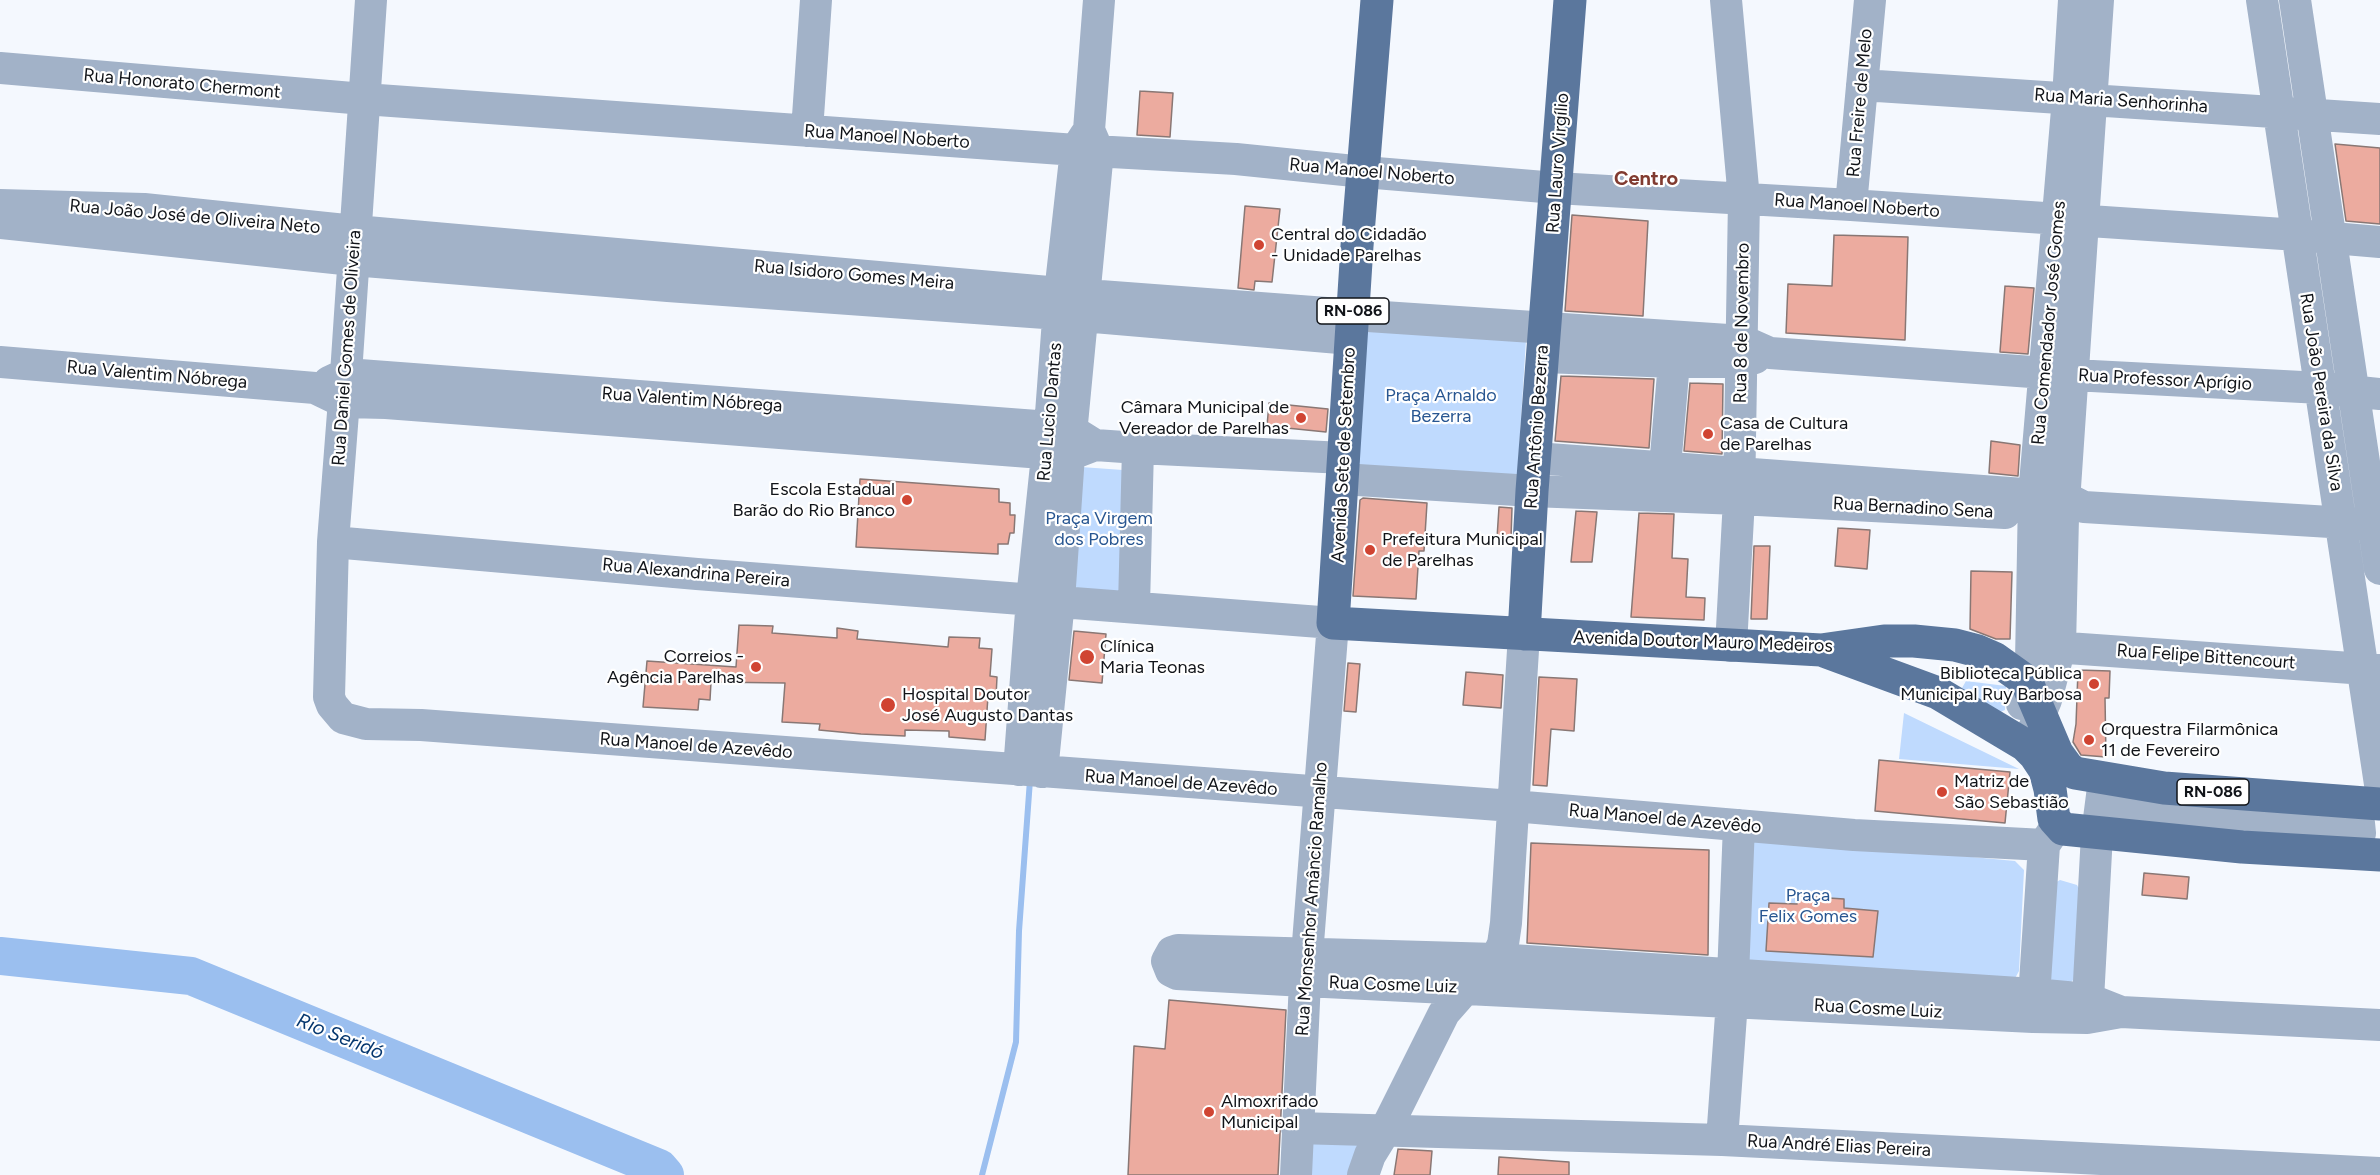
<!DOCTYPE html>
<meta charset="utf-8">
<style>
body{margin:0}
canvas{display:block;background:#f4f8fe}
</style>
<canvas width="2380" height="1175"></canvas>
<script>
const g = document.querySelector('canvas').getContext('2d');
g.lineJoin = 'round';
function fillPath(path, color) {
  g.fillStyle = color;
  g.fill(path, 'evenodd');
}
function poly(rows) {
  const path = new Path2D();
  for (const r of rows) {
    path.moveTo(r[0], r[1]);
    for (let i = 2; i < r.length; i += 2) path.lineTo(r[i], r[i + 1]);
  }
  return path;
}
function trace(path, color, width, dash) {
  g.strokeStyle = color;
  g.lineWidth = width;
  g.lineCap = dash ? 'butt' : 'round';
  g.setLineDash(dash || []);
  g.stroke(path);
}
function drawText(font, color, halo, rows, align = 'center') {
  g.font = font + ' Figtree,sans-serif';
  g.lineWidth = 4.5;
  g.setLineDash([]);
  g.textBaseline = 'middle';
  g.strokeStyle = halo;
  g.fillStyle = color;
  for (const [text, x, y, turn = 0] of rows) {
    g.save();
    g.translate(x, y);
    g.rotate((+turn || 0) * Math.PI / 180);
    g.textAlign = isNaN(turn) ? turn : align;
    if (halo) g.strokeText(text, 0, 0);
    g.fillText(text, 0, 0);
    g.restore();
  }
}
const green = poly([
 [1366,328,1526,340,1517,482,1355,473],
 [1081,467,1123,470,1122,589,1113,594,1073,588],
 [1966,681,2006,686,2005,710,1998,713,1962,688],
 [1904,713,2019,769,1899,759],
 [1756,837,2015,861,2024,870,2019,971,2012,984,1741,965,1746,846],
 [2060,880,2077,885,2081,893,2078,976,2065,987,2048,978,2053,884],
 [1303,1141,1372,1143,1359,1175,1302,1175]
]);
const stream = poly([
 [982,1175,1016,1042,1019,931,1030,780]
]);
const river = poly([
 [0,956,191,976,659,1168,665,1175]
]);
const building = poly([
 [1140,91,1173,93,1170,137,1137,135,1140,91],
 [2335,144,2380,148,2380,224,2346,221,2335,144],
 [1245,206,1280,209,1272,282,1255,281,1254,290,1238,288,1245,206],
 [1572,215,1648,221,1643,316,1565,311,1572,215],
 [1834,235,1908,237,1905,340,1786,333,1788,284,1832,286,1834,235],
 [2005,286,2034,288,2028,354,2000,352,2005,286],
 [1561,376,1654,379,1649,448,1555,441,1561,376],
 [1690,383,1723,384,1722,454,1684,451,1690,383],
 [1269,403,1328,409,1326,432,1267,426,1269,403],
 [1991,441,2020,445,2018,476,1989,473,1991,441],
 [860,479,999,489,999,502,1010,503,1010,515,1015,515,1014,533,1010,533,1008,544,998,544,998,554,856,547,860,479],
 [1363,498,1427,503,1424,551,1419,551,1416,599,1353,596,1360,500,1363,498],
 [1499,507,1512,508,1511,539,1497,538,1499,507],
 [1576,511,1597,512,1592,562,1571,562,1576,511],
 [1639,513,1674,514,1672,558,1688,559,1686,597,1705,598,1704,620,1631,617,1639,513],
 [1838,528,1870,530,1867,569,1835,566,1838,528],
 [1754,546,1770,546,1767,619,1751,619,1754,546],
 [1971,571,2012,572,2010,639,1996,639,1970,629,1971,571],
 [739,625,773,626,772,633,837,638,837,628,858,631,857,639,948,647,949,637,980,638,979,648,992,649,990,676,997,677,996,697,988,696,985,740,949,737,949,731,905,730,905,736,861,734,819,730,820,724,782,722,785,683,711,682,710,700,699,699,698,710,643,707,647,661,736,667,739,625],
 [1074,631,1106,634,1102,683,1069,680,1074,631],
 [1348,663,1360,664,1356,712,1344,711,1348,663],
 [2078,670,2110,671,2109,698,2105,698,2106,757,2081,755,2073,742,2076,724,2078,670],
 [1466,672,1503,675,1501,708,1463,705,1466,672],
 [1539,677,1577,679,1574,731,1551,729,1547,786,1533,785,1539,677],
 [1879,760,2010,772,2005,823,1875,811,1879,760],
 [1531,843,1709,850,1708,955,1527,943,1531,843],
 [2144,873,2189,877,2187,899,2142,895,2144,873],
 [1799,896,1844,899,1844,908,1878,911,1873,957,1766,951,1769,903,1797,904,1799,896],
 [1169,1000,1286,1010,1278,1175,1128,1175,1134,1046,1165,1049,1169,1000],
 [1398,1149,1432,1151,1430,1175,1394,1175,1398,1149],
 [1499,1157,1569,1162,1569,1175,1498,1175,1499,1157]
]);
const minor = poly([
 [371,0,346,374,333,542,329,697,332,705,343,718,366,724,421,725,1513,806,1854,835,2044,845],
 [1726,0,1744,199,1739,499,1731,646],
 [2262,0,2380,784],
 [2295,0,2380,569],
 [0,68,364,99,1076,150,1236,159,1364,172,1556,188,1851,205,2298,235,2380,242],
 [1862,85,2380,119],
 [807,131,816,0],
 [0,205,144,209,355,231,1060,293,1353,315,1743,341,1770,353,2073,375,2321,388,2380,394],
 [1851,205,1870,0],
 [0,223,353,260,668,286,1059,314,1351,339],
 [1544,357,1674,362,1742,362,1755,358],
 [0,362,315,388,344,402,386,403,1069,455,1095,445],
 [329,382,346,374,386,377,1050,427,1071,430,1095,445,1138,448,1344,458],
 [1535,458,2064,497,2084,507,2380,525],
 [1665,467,1674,362],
 [1342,479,1532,491,1739,499,2005,513],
 [333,542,697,574,1333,623,1305,981,1296,1175],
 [1134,606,1138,448],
 [2039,646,2380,670],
 [2022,704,2031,662,2034,495,2068,98,2074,0],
 [2033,731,2046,700,2060,647,2063,517,2098,0],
 [1019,770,1032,599,1050,427,1060,293,1076,150,1085,136],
 [1042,772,1059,601,1069,455,1098,151,1089,130,1099,0],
 [2134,807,2351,820,2359,823,2360,833,2354,840,2132,827,2125,823,2123,815,2127,809,2134,807],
 [2121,1012,2088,999,2034,994,1496,959,1178,950,1172,952,1167,961,1171,971,1177,974,1305,981,2033,1017,2087,1018,2121,1012,2380,1025],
 [2033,1013,2044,845,2056,827],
 [2087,1018,2097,834,2104,780],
 [1297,1128,1722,1140,2380,1173],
 [1722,1140,1732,1001,1739,825],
 [1363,1175,1370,1155,1386,1129,1444,1013,1466,988,1484,973,1496,959,1503,944,1506,923,1524,634]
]);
const major = poly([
 [1377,0,1357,246,1333,623,1821,650,1884,641,1914,641,1955,645,1978,651,1994,658,2022,678,2028,685,2057,753,2068,768,2075,773,2164,788,2380,804],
 [1524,634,1532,491,1570,0],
 [1824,651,1938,693,2025,745,2035,755,2045,770,2050,789,2054,819,2063,829,2242,847,2380,855]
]);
const markers = [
 [1259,245,6,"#d04432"],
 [1301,418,6,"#d04432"],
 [1708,434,6,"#d04432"],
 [907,500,6,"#d04432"],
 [1370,550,6,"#d04432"],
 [1087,657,8,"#d04432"],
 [756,667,6,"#d04432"],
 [2094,684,6,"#d04432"],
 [888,705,8,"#d04432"],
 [2089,740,6,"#d04432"],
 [1942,792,6,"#d04432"],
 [1209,1112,6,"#d04432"]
];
const shields = [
 [1353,311,72],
 [2213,792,72]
];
const shieldNames = [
 ["RN-086",1353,311],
 ["RN-086",2213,792]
];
const streetNames = [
 ["Rua Honorato Chermont",182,84,5],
 ["Rua Maria Senhorinha",2121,101,4],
 ["Rua Freire de Melo",1860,103,-85],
 ["Rua Manoel Noberto",887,137,4],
 ["Rua Lauro Virgílio",1558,163,-86],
 ["Rua Manoel Noberto",1372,172,5],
 ["Rua Manoel Noberto",1857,206,4],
 ["Rua João José de Oliveira Neto",195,217,5],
 ["Rua Isidoro Gomes Meira",854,275,5],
 ["Rua 8 de Novembro",1742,323,-89],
 ["Rua Comendador José Gomes",2049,323,-85],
 ["Rua Daniel Gomes de Oliveira",347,348,-86],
 ["Rua Valentim Nóbrega",157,375,5],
 ["Rua Professor Aprígio",2165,380,3],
 ["Rua João Pereira da Silva",2321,392,81],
 ["Rua Valentim Nóbrega",692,400,4],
 ["Rua Lucio Dantas",1050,412,-85],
 ["Rua Antônio Bezerra",1537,427,-86],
 ["Avenida Sete de Setembro",1344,455,-87],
 ["Rua Bernadino Sena",1913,508,3],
 ["Rua Alexandrina Pereira",696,573,5],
 ["Avenida Doutor Mauro Medeiros",1703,642,2],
 ["Rua Felipe Bittencourt",2206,657,4],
 ["Rua Manoel de Azevêdo",696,746,4],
 ["Rua Manoel de Azevêdo",1181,783,4],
 ["Rua Manoel de Azevêdo",1665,819,5],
 ["Rua Monsenhor Amâncio Ramalho",1312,899,-86],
 ["Rua Cosme Luiz",1393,985,2],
 ["Rua Cosme Luiz",1878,1009,3],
 ["Rua André Elias Pereira",1839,1146,3]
];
const poiNames = [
 ["Central do Cidadão",1271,235],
 ["- Unidade Parelhas",1271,256],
 ["Câmara Municipal de",1289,408,"right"],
 ["Vereador de Parelhas",1289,429,"right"],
 ["Casa de Cultura",1720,424],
 ["de Parelhas",1720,445],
 ["Escola Estadual",895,490,"right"],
 ["Barão do Rio Branco",895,511,"right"],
 ["Prefeitura Municipal",1382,540],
 ["de Parelhas",1382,561],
 ["Clínica",1100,647],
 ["Maria Teonas",1100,668],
 ["Correios -",744,657,"right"],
 ["Agência Parelhas",744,678,"right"],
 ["Biblioteca Pública",2082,674,"right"],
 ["Municipal Ruy Barbosa",2082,695,"right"],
 ["Hospital Doutor",902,695],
 ["José Augusto Dantas",902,716],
 ["Orquestra Filarmônica",2101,730],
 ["11 de Fevereiro",2101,751],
 ["Matriz de",1954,782],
 ["São Sebastião",1954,803],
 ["Almoxrifado",1221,1102],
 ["Municipal",1221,1123]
];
const parkNames = [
 ["Praça Arnaldo",1441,396],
 ["Bezerra",1441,417],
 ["Praça Virgem",1099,519],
 ["dos Pobres",1099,540],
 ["Praça",1808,896],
 ["Felix Gomes",1808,917]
];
const neighbourhoodNames = [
 ["Centro",1646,179]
];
const waterNames = [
 ["Rio Seridó",340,1037,22]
];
fillPath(green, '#bfdafe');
trace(stream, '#9bbfef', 6);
trace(river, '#9bbfef', 38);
fillPath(building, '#ecab9f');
trace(building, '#897774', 1.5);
trace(minor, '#a2b2c8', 32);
trace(major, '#5b779d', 33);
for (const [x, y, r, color] of markers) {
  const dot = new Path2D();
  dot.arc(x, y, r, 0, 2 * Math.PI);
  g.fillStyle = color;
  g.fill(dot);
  trace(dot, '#fff', 2);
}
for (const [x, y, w] of shields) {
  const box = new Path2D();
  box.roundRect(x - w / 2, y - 13, w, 26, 4.5);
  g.fillStyle = '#fff';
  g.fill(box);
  trace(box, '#111419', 1.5);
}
drawText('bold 16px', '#111419', null, shieldNames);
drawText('18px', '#111419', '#fff', streetNames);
drawText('18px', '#111419', '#fff', poiNames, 'left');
drawText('18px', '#285691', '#fff', parkNames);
drawText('bold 20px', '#813b30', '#fff', neighbourhoodNames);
drawText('italic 20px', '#05376f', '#fff', waterNames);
</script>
